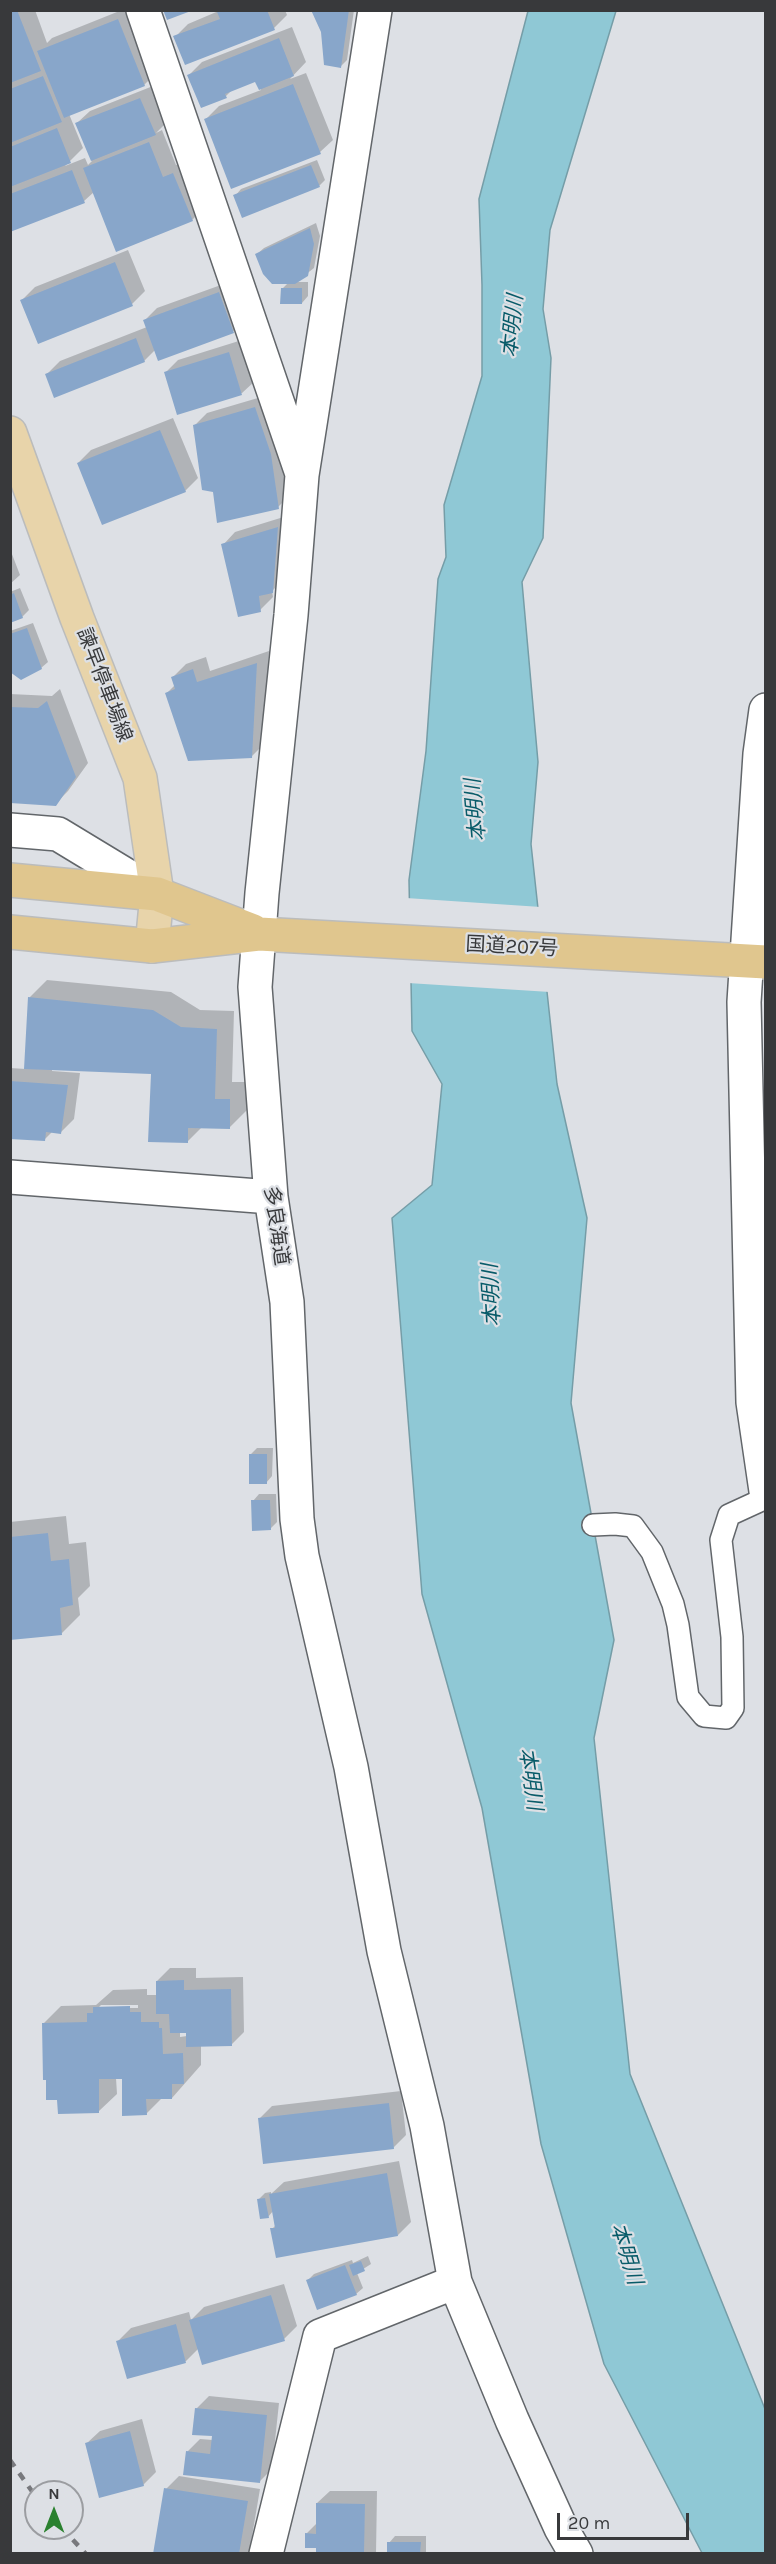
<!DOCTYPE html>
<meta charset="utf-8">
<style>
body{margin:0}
#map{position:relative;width:776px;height:2564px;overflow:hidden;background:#dde0e5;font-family:Karla,sans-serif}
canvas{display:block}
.frame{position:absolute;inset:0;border:12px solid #38393b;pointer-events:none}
.north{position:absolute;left:24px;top:2480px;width:60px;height:60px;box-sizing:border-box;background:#dde0e5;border:2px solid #9b9da1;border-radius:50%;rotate:0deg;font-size:16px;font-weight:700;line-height:24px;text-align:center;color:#38393b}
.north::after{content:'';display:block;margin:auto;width:21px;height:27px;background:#2a812f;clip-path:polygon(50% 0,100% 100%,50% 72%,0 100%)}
.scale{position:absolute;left:557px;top:2513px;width:132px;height:27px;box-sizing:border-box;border:3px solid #38393b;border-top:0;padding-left:8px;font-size:18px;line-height:21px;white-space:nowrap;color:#38393b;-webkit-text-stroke:4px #dde0e5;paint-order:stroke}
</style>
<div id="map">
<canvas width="776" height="2564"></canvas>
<div class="frame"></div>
<div class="north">N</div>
<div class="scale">20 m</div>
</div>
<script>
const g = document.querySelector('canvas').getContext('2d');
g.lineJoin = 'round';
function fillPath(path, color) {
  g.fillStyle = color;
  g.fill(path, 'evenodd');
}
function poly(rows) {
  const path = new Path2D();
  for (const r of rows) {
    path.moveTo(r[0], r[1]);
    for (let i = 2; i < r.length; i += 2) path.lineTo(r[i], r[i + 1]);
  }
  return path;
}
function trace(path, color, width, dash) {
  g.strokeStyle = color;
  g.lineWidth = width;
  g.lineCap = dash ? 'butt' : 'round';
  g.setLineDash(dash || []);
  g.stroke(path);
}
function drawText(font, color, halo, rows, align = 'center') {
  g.font = font + ' Karla,"Noto Sans JP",sans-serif';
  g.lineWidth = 4.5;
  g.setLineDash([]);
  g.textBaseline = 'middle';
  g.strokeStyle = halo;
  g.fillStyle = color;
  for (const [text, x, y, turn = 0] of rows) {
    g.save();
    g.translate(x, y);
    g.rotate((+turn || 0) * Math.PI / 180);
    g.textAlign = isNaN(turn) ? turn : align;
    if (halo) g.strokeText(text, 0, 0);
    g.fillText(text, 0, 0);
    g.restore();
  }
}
const water = poly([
 [528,11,616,11,550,230,543,309,551,358,543,538,522,582,538,762,531,844,557,1084,587,1218,571,1403,614,1640,594,1738,630,2074,765,2409,765,2553,702,2553,604,2364,541,2144,482,1808,422,1594,392,1218,432,1185,442,1084,412,1031,409,880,426,751,438,579,446,557,444,505,482,376,482,285,479,199,528,11]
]);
const pier = poly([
 [406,898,541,907,550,992,408,983]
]);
const shadow = poly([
 [10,10,35,10,47,43,52,38,122,10,132,10,157,72,144,85,69,114,83,148,65,166,85,158,88,165,92,161,77,123,90,111,153,86,168,121,156,133,162,130,176,165,186,161,205,207,192,220,94,192,84,201,11,231,10,188,15,183,10,185],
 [221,10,285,10,287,15,274,28,175,37,188,24],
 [313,10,354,10,347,60,341,66],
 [292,27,306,62,290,79,306,73,333,140,320,152,206,119,219,106,261,90,256,80,233,89,226,96,201,107,189,75,202,62],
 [317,160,325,180,319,186,235,196,241,189],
 [316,223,320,236,314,268,296,282,308,282,308,296,302,303,282,289,288,283,257,254,264,248],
 [128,250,145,291,132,304,22,300,35,287],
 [232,281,246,319,234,331,159,359,155,350,144,361,47,374,60,361,147,327,144,321,157,308],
 [242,340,255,381,242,393,178,413,165,373,178,360],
 [268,395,291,494,278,507,194,426,207,413],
 [173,418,198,478,185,491,78,463,91,450],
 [290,515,285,578,272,591,273,597,260,610,223,545,235,532],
 [10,549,20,575,10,584],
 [20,588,29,610,22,617,10,621,10,592],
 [33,623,48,662,41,668,10,670,10,631],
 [269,651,265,743,252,756,167,693,175,685,173,677,186,664,206,657,210,671],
 [60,689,88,763,68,791,55,804,10,801,10,694,52,696],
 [47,980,171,992,200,1010,234,1011,232,1082,247,1082,247,1110,229,1128,202,1127,187,1142,152,1072,52,1068,52,1071,80,1073,74,1119,61,1132,53,1131,45,1139,10,1137,10,1068,26,1069,29,998],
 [257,1448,273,1448,272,1476,266,1483,250,1455],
 [259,1494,276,1494,277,1522,270,1529,253,1501],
 [66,1516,69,1544,86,1542,90,1586,78,1598,80,1615,62,1633,10,1639,10,1522],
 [170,1968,196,1968,196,1978,243,1977,244,2032,231,2045,201,2045,201,2065,172,2098,162,2098,146,2114,123,2078,116,2078,117,2094,99,2111,58,2098,43,2024,61,2006,96,2005,113,1990,147,1989,147,1995,157,1995,157,1981],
 [101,2005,138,2005,138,2008,98,2008],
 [180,2032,187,2032,187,2036,180,2037],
 [401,2091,406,2135,393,2148,259,2119,272,2106],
 [399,2161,411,2222,398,2235,272,2229,276,2225,273,2211,268,2217,258,2200,265,2193,271,2192,271,2194,284,2182],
 [368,2256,371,2264,357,2273,363,2288,356,2294,308,2280,314,2274,352,2260,353,2263],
 [284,2284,297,2326,284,2339,199,2348,186,2361,128,2378,118,2341,131,2328,189,2312,191,2320,204,2307],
 [209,2396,279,2403,272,2469,259,2482,187,2452,200,2439,213,2440,213,2435,196,2409],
 [142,2419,156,2472,143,2485,87,2443,100,2431],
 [179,2476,260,2489,249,2554,160,2554,166,2489],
 [330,2491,377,2491,376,2554,317,2554,317,2547,306,2534,317,2523,317,2503],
 [395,2536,426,2536,426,2554,389,2554,389,2543]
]);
const building = poly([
 [10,10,17,10,41,71,10,83],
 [163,10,191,10,191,11,167,20],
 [221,10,267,10,275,30,185,65,173,36,220,19,217,12],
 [311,10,349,10,341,68,324,65,321,32],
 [118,19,145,86,64,118,37,51],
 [279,38,294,76,259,90,255,82,225,94,227,98,201,108,187,75],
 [43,76,62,122,10,143,10,89],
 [293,84,321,154,231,189,204,119],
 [140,98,156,135,91,161,75,123],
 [57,128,71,163,10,187,10,147],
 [149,142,163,177,173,173,193,221,116,252,83,168],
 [311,165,320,187,242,218,233,195],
 [72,170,85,203,10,232,10,194],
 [310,228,314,244,308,276,295,284,272,284,263,274,255,254],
 [115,262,133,306,38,344,20,300],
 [281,288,302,288,302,304,280,304],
 [219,292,234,333,158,361,143,320],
 [136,338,145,362,54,398,45,374],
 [229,352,242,395,177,415,164,372],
 [255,407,271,454,279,509,217,523,213,492,202,490,193,425],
 [160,430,186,492,102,525,77,463],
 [278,527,273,593,259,596,261,612,238,617,221,544],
 [14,593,23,618,10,623,10,595],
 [27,628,42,669,21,680,10,672,10,634],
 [257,663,252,758,188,761,165,693,175,689,171,677,193,669,197,682],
 [47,701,76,777,56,806,10,803,10,707,38,708],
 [28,997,153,1010,181,1027,217,1029,215,1099,230,1099,230,1129,188,1128,188,1143,148,1142,151,1074,24,1069],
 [10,1081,68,1085,61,1134,46,1132,45,1141,10,1139],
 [249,1454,267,1454,267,1484,249,1484],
 [251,1500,270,1500,271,1530,252,1531],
 [48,1533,51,1561,69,1559,73,1605,60,1608,62,1635,10,1640,10,1537],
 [184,1980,184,1990,231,1989,232,2046,186,2047,186,2033,170,2033,169,2014,156,2014,156,1981],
 [130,2006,130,2012,141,2012,141,2022,159,2022,159,2028,162,2028,163,2054,183,2053,184,2084,172,2084,172,2099,146,2099,147,2115,122,2116,122,2079,99,2079,99,2113,58,2114,57,2100,46,2100,46,2080,43,2080,42,2023,87,2022,87,2013,93,2013,93,2007],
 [389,2103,394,2149,263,2164,258,2118],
 [387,2173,398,2236,276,2258,270,2228,275,2228,269,2194],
 [265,2198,269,2218,260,2219,257,2199],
 [361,2261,365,2271,353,2276,349,2265],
 [345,2265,357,2295,317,2310,306,2280],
 [271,2295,285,2341,202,2365,189,2320],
 [176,2324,186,2363,127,2379,116,2341],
 [195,2408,267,2415,260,2483,183,2475,186,2451,210,2454,212,2436,192,2435],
 [130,2431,144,2486,99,2498,85,2443],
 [164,2488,248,2501,239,2554,153,2554],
 [316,2503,365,2504,364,2554,316,2554,316,2548,305,2548,305,2533,316,2534],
 [387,2542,421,2542,420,2554,387,2554]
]);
const service = poly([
 [593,1525,615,1524,633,1526,652,1552,673,1604,678,1625,688,1697,704,1716,726,1718,733,1708,732,1637,721,1540,729,1515,766,1498]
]);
const minor = poly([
 [143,10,301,471],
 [375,10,302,475,291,615,262,893,255,987,271,1197,287,1302,297,1519,302,1556,351,1767,384,1951,427,2126,455,2282,512,2420,561,2528,576,2554],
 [766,710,760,754,744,1002,753,1402,766,1491],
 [10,830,58,834,157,894],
 [10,1177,271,1197],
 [266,2554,320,2336,455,2282]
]);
const primary = poly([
 [10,433,77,618,140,778,157,894,152,946]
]);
const trunk = poly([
 [10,880,157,894,253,931],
 [10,932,152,946,259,934,766,962]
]);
const rail = poly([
 [10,2460,36,2497],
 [62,2528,86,2554]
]);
const streetNames = [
 ["諫早停車場線",104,685,69],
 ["国道207号",512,947,3],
 ["多良海道",276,1226,82]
];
const waterNames = [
 ["本明川",513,326,-84],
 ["本明川",476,810,-95],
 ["本明川",492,1295,-93],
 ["本明川",530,1779,82],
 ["本明川",626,2254,73]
];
fillPath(water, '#8fc8d5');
trace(water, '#759da7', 1.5);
fillPath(pier, '#dde0e5');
fillPath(shadow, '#0003');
fillPath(building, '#88a6ca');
trace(service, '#62666a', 24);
trace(minor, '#62666a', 36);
trace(primary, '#bbbcbc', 36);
trace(trunk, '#bbbcbc', 36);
trace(service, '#fff', 21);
trace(minor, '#fff', 33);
trace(primary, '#e8d4aa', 33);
trace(trunk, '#e0c68e', 33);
trace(rail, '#78797d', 4.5, [8, 8]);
drawText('20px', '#38393b', '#dde0e5', streetNames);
drawText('italic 21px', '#085b69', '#dde0e5', waterNames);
</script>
